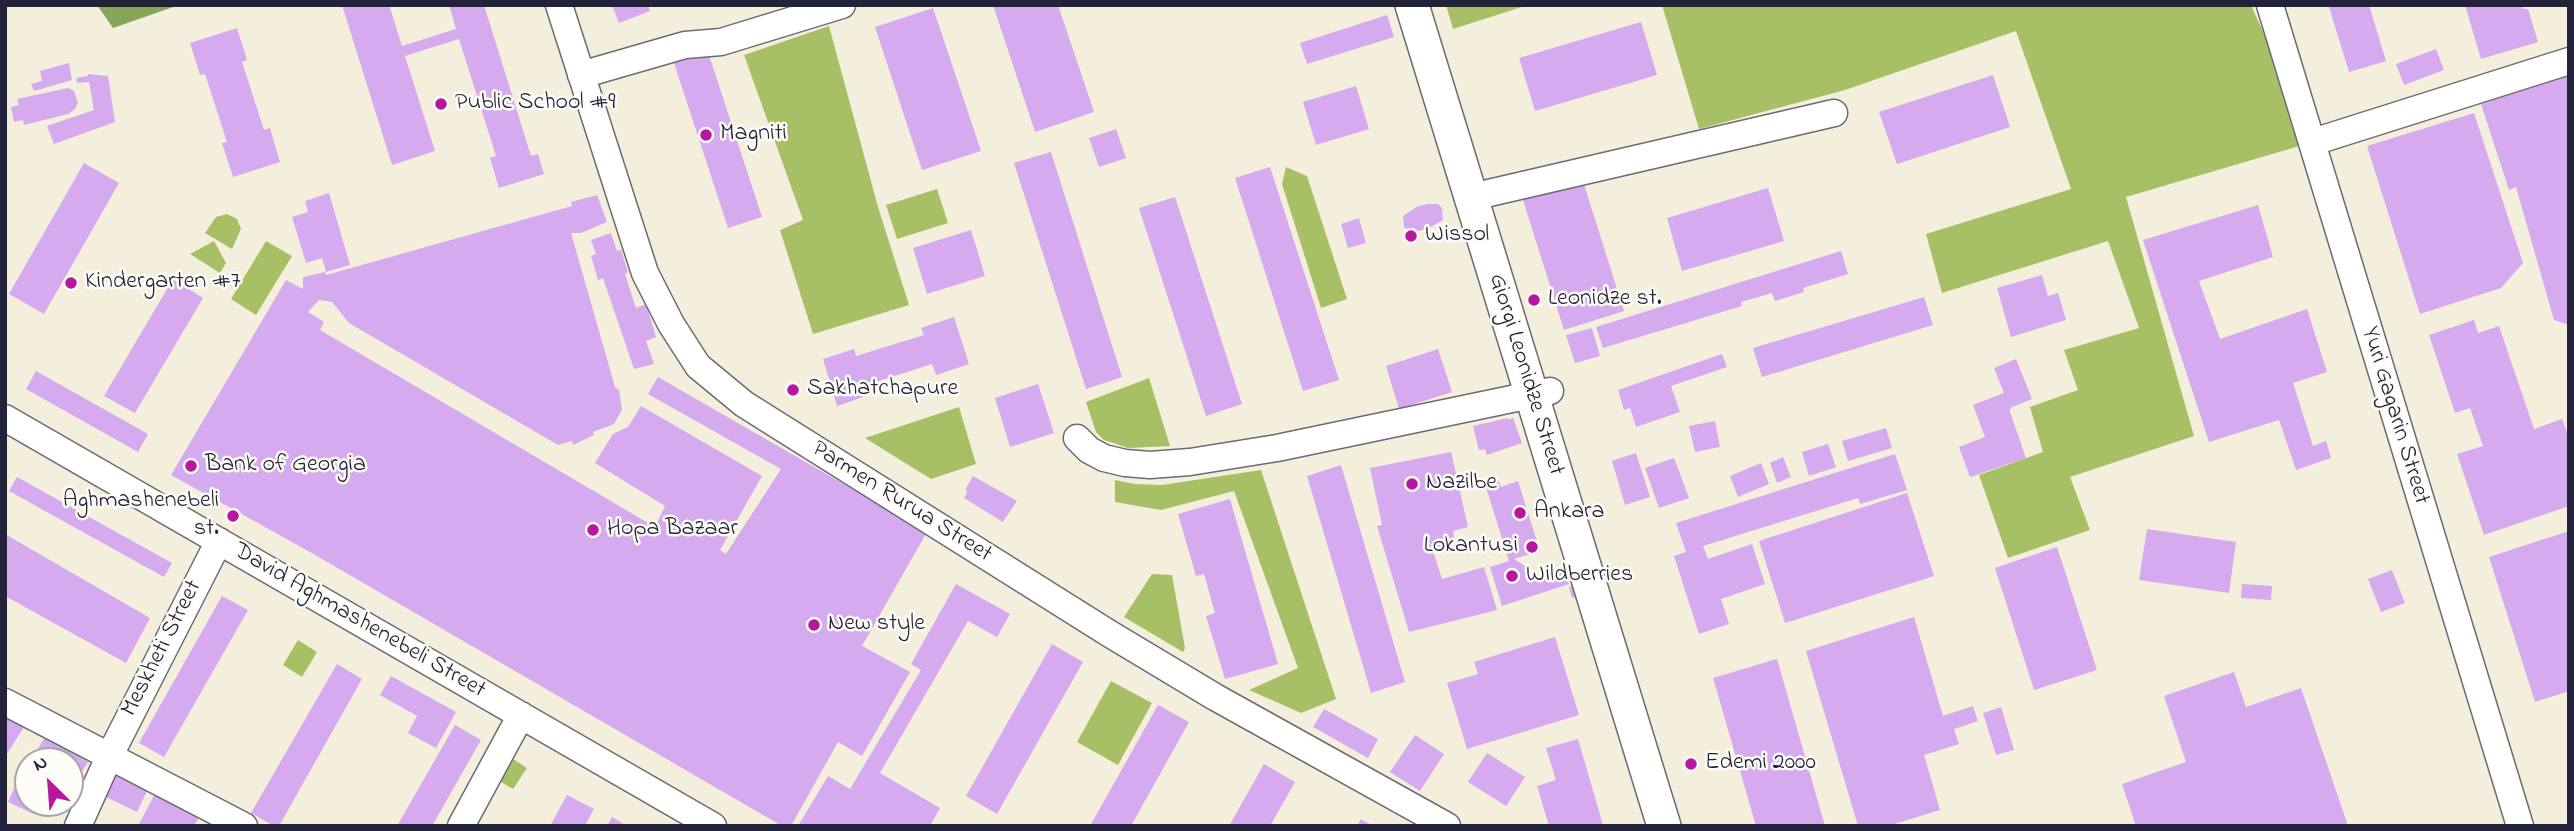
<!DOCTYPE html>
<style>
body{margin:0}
#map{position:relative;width:2574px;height:831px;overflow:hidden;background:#f4efdc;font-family:"Indie Flower",sans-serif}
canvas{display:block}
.frame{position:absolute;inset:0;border:7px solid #22223b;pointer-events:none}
.north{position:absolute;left:14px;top:747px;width:70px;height:70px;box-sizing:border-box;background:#fdfcf7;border:2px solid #a5a5ac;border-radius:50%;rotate:335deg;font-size:19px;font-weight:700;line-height:28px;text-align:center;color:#22223b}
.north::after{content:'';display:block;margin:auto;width:24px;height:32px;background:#b5179e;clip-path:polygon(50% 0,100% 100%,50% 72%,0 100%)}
</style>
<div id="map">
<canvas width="2574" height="831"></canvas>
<div class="frame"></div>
<div class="north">N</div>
</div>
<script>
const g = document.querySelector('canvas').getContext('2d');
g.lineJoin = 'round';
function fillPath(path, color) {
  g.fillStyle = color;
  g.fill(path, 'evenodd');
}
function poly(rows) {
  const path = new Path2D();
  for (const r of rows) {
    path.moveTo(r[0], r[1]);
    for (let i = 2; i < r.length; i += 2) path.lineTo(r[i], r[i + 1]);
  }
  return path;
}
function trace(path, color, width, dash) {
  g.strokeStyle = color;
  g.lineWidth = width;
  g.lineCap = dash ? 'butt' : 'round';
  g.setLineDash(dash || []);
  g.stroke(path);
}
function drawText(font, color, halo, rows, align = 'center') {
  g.font = font + ' "Indie Flower",sans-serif';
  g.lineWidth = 5;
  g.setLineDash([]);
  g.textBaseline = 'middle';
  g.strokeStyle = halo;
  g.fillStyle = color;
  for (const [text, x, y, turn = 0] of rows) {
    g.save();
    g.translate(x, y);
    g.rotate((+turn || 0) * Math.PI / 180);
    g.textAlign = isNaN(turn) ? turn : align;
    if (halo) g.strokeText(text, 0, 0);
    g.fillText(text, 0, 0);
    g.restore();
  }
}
const green = poly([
 [1446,5,1528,5,1453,29],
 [1662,5,2251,5,2313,142,2126,197,2194,436,2070,477,2090,530,2008,558,1979,475,2043,452,2030,407,2078,390,2064,350,2139,328,2108,241,1942,293,1926,234,2071,189,2016,31,1845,90,1699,129],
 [829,26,878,207,909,305,813,334,780,230,803,220,744,55],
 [1286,167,1307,176,1347,299,1321,308,1282,184],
 [937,189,948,223,897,239,886,205],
 [227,214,237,219,241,229,232,249,205,233,216,217],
 [214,241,226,263,220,273,190,254],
 [266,241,292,256,256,315,231,299],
 [1149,378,1170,446,1128,448,1104,440,1096,432,1086,402],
 [959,407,976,464,931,479,865,438],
 [1261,470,1336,699,1301,713,1249,690,1298,668,1234,491,1161,510,1115,502,1115,480,1135,484,1162,485],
 [1152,574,1172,575,1185,648,1183,652,1124,617],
 [298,640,317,652,302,677,283,665],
 [1111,681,1152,703,1118,765,1077,742],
 [510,757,527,768,513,789,496,779]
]);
const forest = poly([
 [97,5,179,5,113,28]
]);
const building = poly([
 [342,5,389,5,402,46,456,29,449,5,484,5,531,156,538,154,544,174,499,188,490,158,496,156,459,39,405,56,435,151,392,165],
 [612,5,648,5,650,11,619,23],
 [993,5,1058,5,1094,112,1035,132],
 [2337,5,2369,5,2386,61,2349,72,2329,7],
 [2465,5,2522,5,2523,9,2528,9,2538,42,2481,59],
 [933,8,981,151,922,170,875,27],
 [1387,15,1394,37,1307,64,1300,43],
 [1641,22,1657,75,1535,111,1519,58],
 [237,28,247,60,242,62,264,130,270,128,280,162,233,177,222,143,227,142,205,74,200,75,190,43],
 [2436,49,2444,70,2404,85,2396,64],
 [708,52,762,217,728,228,674,63],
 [69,63,72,80,34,91,31,84,42,81,40,71],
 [2569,73,2569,325,2554,320,2516,187,2509,190,2481,104],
 [88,74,108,76,115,122,54,144,47,126,94,110,89,82,77,83,76,78,88,76],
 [1993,75,2010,127,1897,164,1879,112],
 [1356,86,1369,129,1316,145,1303,102],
 [68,88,74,91,78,103,75,109,68,114,24,125,23,120,14,122,11,107,19,105,17,99],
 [2474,113,2523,263,2501,288,2420,314,2367,146],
 [1116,129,1126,158,1099,167,1089,138],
 [1051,152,1122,377,1086,389,1014,163],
 [84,163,119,183,44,314,9,294],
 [1270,167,1339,380,1303,391,1235,178],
 [1582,178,1624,311,1564,330,1522,197],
 [1768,188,1784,241,1682,271,1667,218],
 [329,193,350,265,326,272,322,258,306,263,292,217,308,212,305,201],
 [597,195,607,222,581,233,571,233,615,387,619,390,622,410,614,424,593,432,594,435,573,445,572,441,558,445,349,323,332,302,319,300,308,312,324,322,320,330,655,527,665,506,595,463,613,434,628,427,641,406,762,476,720,550,726,554,781,469,648,394,658,377,927,532,862,646,910,672,862,756,838,742,791,826,782,826,310,552,171,475,286,280,303,289,303,277,325,272,326,275,572,206,571,202],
 [1175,197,1242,404,1206,416,1139,208],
 [1429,204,1438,204,1442,208,1443,220,1427,229,1417,231,1409,231,1404,227,1403,216,1418,206],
 [2258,205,2273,257,2199,281,2220,339,2307,309,2327,372,2293,383,2313,446,2326,441,2331,458,2296,470,2279,420,2209,442,2143,240],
 [1359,218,1366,243,1348,248,1341,224],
 [971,230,985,276,927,294,913,248],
 [611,233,617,251,621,250,628,272,625,274,636,308,646,304,656,337,646,341,654,364,634,369,603,278,598,280,591,256,596,254,591,240],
 [1841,251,1848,274,1803,288,1804,292,1775,301,1772,293,1741,302,1742,306,1603,348,1596,327],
 [2042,275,2048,296,2058,293,2066,320,2011,337,1997,288],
 [173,279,203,298,135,413,104,396],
 [1924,297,1933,325,1762,377,1753,348],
 [954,317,969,364,936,375,932,364,866,385,869,395,837,406,823,359,854,349,856,356,924,335,921,328],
 [2474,320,2478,333,2499,326,2534,429,2562,419,2569,438,2569,506,2484,535,2457,454,2483,446,2470,408,2455,413,2429,335],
 [1592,328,1600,356,1575,363,1566,335],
 [1438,349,1452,392,1399,409,1386,366],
 [1722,354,1727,367,1671,386,1680,412,1636,427,1630,408,1624,410,1618,390],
 [2016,359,2032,399,2010,408,2010,412,2026,458,1970,477,1959,447,1985,437,1973,405,2004,393,1994,368],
 [36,371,148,434,138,452,26,389],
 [1038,384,1054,433,1010,447,995,398],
 [1508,418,1508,420,1513,418,1522,443,1487,455,1485,449,1479,450,1473,426],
 [1715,421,1720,447,1695,452,1689,426],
 [1886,428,1892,448,1848,461,1842,441],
 [1828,444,1836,467,1809,476,1802,452],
 [1451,452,1468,527,1453,531,1455,542,1432,548,1442,579,1484,567,1497,610,1409,632,1377,526,1382,525,1370,468],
 [1636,453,1650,497,1625,505,1612,461],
 [1895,454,1907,490,1860,504,1858,498,1703,546,1708,559,1752,544,1765,584,1721,599,1729,624,1699,634,1674,556,1686,552,1676,523],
 [1783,457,1791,477,1777,483,1770,463],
 [1674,458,1689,498,1659,508,1645,468],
 [1761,463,1769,484,1738,497,1730,476],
 [1341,465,1405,682,1371,693,1307,476],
 [973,476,1017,501,1003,522,964,498,967,493,966,488],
 [17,477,172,563,164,577,9,491],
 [1498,480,1501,487,1518,481,1540,551,1514,559,1528,568,1532,580,1564,569,1569,584,1502,606,1490,567,1509,561,1485,484],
 [1907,493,1934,576,1785,623,1759,541],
 [1230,499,1278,664,1225,679,1206,616,1215,613,1204,574,1196,576,1178,514],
 [2147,529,2236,542,2229,593,2139,580],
 [2569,531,2569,691,2535,702,2489,557],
 [5,534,150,618,126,663,5,596],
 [2057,547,2097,670,2034,690,1995,568],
 [2392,570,2405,603,2381,612,2368,579],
 [956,584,1010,614,997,637,968,621,880,773,940,808,930,826,798,826,828,776,850,789,921,670,911,664],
 [2242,584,2272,586,2271,600,2241,598],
 [1577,585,1580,596,1572,598,1569,587],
 [222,596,248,610,164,757,139,743],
 [1914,617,1943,716,1973,706,1978,721,1954,729,1959,744,1924,755,1940,810,1888,826,1858,826,1806,651],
 [1555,637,1579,715,1467,749,1447,683,1478,674,1474,662],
 [1052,644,1083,662,997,814,966,796],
 [1777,659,1825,826,1756,826,1713,678],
 [337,664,362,679,279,826,274,826,251,813],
 [2234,672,2246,707,2301,688,2348,826,2136,826,2122,784,2186,762,2164,696],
 [391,676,456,712,436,748,408,733,417,716,380,695],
 [1158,705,1189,722,1131,826,1090,826],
 [2001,707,2014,750,1996,755,1983,713],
 [1324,709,1378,739,1368,758,1313,727],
 [5,715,24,727,5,757],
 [455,725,481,740,432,826,397,826],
 [1415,735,1444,754,1420,791,1390,772],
 [45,737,88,762,75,783,70,780,70,761,39,761,33,757],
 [1578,739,1603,825,1549,826,1537,786,1556,780,1546,748],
 [1487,753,1525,777,1506,806,1468,782],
 [1264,764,1295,782,1270,826,1229,826],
 [21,773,28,777,28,803,41,803,36,815,8,802],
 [115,773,148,789,137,812,104,796],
 [157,790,201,813,194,826,138,826],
 [567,795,594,809,585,826,550,826],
 [612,817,627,826,607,826],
 [1361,819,1373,826,1357,826]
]);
const minor = poly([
 [559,5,645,273,671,324,698,366,744,404,1110,634,1215,697,1447,826],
 [2270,5,2520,826],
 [581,75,685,45,721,42,842,5],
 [2313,142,2569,61],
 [1489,193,1834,113],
 [5,418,713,826],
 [1077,438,1089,450,1104,458,1125,463,1150,465,1190,462,1277,448,1550,391],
 [5,702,244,826],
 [78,826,109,757,219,541],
 [461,826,521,715]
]);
const major = poly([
 [1412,5,1664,826]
]);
const markers = [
 [441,104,7,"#b5179e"],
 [706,135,7,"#b5179e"],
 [1411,236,7,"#b5179e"],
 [71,283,7,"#b5179e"],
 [1534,300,7,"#b5179e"],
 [793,390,7,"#b5179e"],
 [191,466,7,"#b5179e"],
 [1412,484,7,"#b5179e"],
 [1520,513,7,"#b5179e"],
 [233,516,7,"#b5179e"],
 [593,530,7,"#b5179e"],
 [1532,547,7,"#b5179e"],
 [1512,576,7,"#b5179e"],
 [814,625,7,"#b5179e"],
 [1691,764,7,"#b5179e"]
];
const poiNames = [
 ["Public School #9",455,104],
 ["Magniti",720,135],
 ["Wissol",1425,236],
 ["Kindergarten #7",85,283],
 ["Leonidze st.",1548,300],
 ["Sakhatchapure",807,390],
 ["Bank of Georgia",205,466],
 ["Nazilbe",1426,484],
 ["Aghmashenebeli",219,502,"right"],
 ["st.",219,530,"right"],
 ["Ankara",1534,513],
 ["Hopa Bazaar",607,530],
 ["Lokantusi",1518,547,"right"],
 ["Wildberries",1526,576],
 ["New style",828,625],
 ["Edemi 2000",1705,764]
];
const streetNames = [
 ["Giorgi Leonidze Street",1525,375,73],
 ["Yuri Gagarin Street",2394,416,73],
 ["Parmen Rurua Street",901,503,32],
 ["David Aghmashenebeli Street",359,622,30],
 ["Meskheti Street",163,649,-63]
];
fillPath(green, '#a8c065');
fillPath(forest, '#86a65a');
fillPath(building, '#d5aaee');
trace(minor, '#6c6a73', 29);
trace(major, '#6c6a73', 36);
trace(minor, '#fff', 26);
trace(major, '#fff', 33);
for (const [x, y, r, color] of markers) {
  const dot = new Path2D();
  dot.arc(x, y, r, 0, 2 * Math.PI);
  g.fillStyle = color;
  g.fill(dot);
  trace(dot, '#fdfcf7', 2.5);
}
drawText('24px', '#22223b', '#fdfcf7', poiNames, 'left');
drawText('24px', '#22223b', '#fdfcf7', streetNames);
</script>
